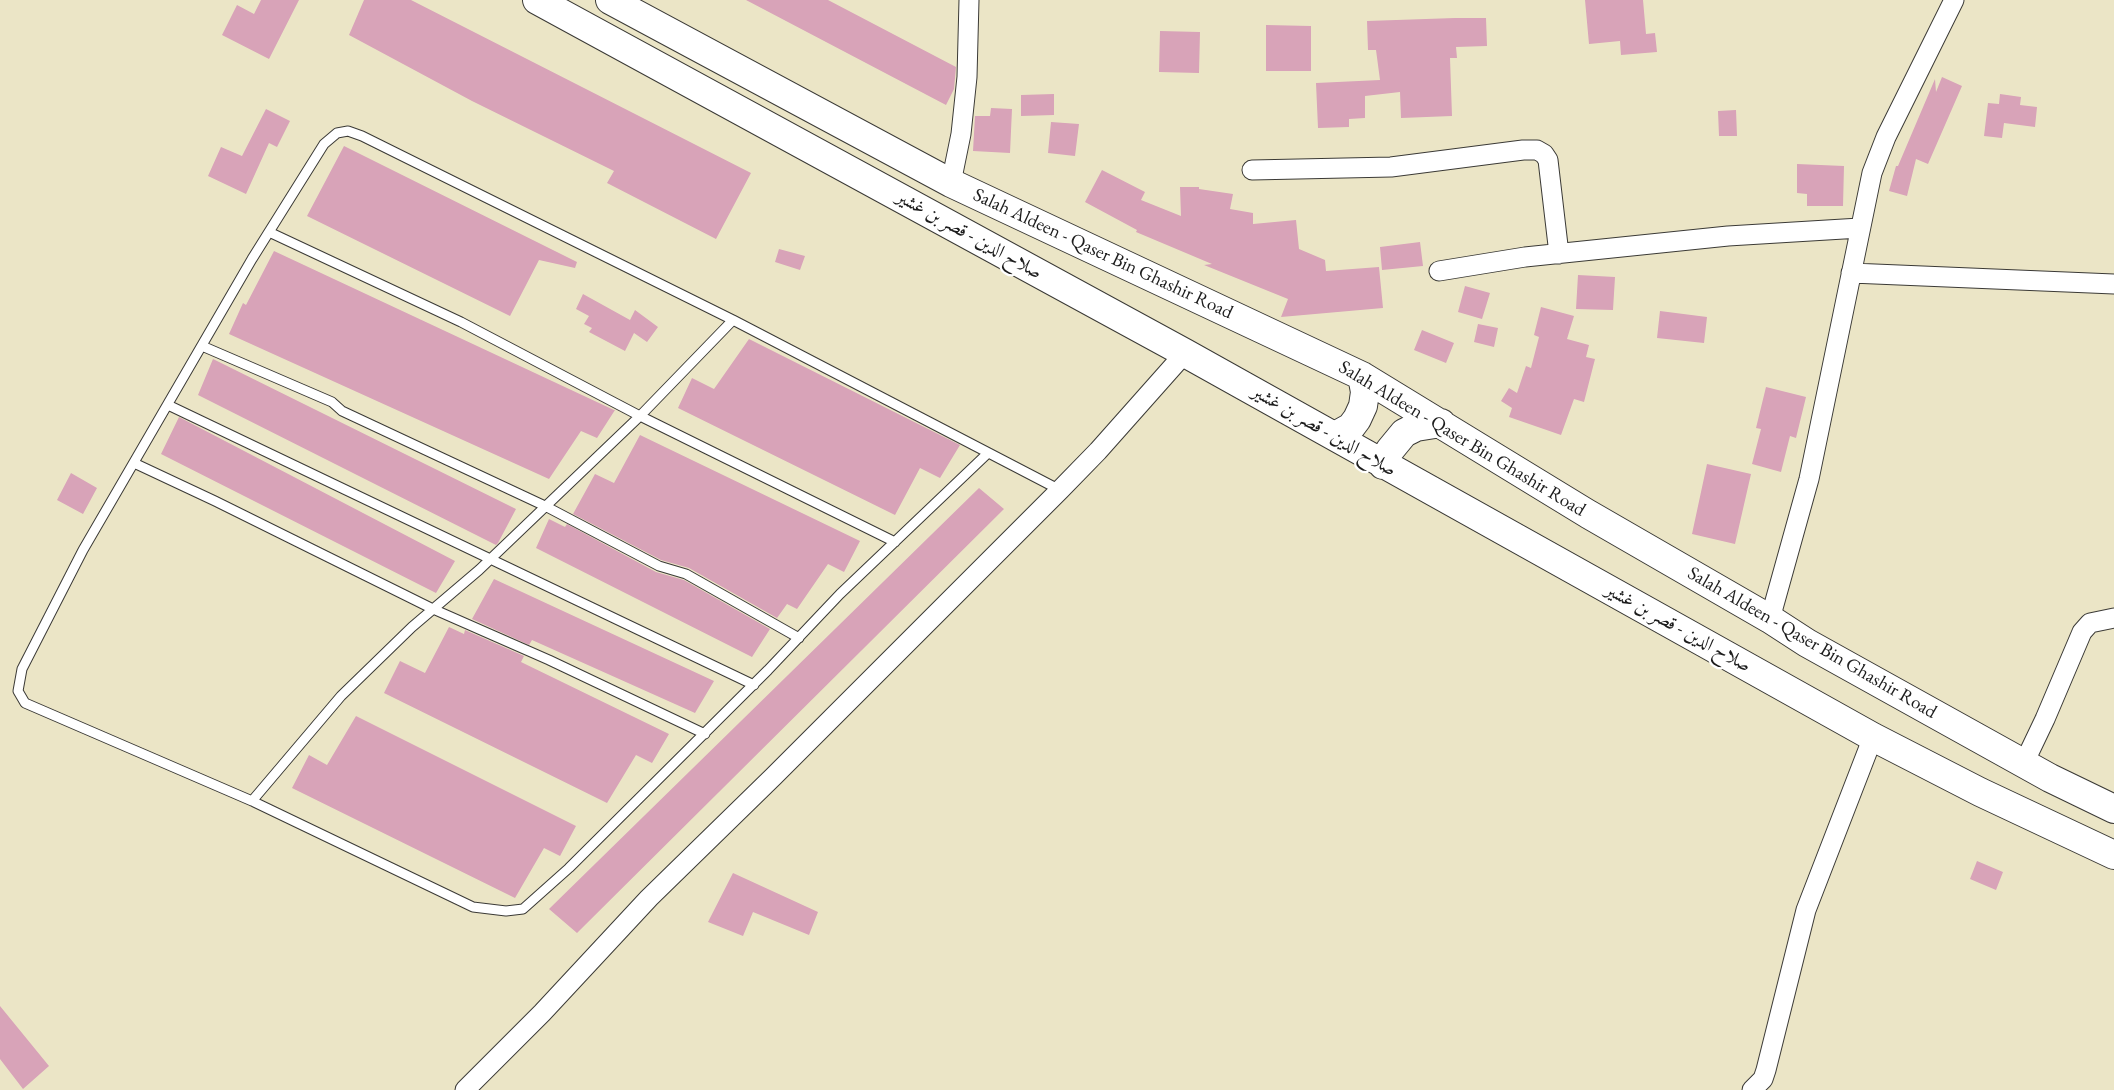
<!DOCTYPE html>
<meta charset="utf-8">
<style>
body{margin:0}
canvas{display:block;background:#ebe5c6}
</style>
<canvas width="2114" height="1090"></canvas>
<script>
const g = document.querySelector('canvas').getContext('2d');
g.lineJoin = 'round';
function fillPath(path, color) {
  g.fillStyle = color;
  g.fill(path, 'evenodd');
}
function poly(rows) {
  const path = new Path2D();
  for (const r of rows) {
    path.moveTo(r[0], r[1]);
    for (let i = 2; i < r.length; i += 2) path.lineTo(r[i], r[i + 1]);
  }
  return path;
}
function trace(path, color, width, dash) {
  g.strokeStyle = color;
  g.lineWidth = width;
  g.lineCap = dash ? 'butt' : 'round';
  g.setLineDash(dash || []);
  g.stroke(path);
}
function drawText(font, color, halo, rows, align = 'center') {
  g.font = font + ' "EB Garamond",Amiri,serif';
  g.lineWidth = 4.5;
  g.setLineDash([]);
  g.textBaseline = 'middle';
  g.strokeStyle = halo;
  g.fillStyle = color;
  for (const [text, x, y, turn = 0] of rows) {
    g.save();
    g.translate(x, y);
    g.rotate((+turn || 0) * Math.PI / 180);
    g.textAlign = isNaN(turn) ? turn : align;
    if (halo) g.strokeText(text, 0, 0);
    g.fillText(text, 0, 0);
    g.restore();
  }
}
const building = poly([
 [261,0,299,0,269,59,222,35,237,5,254,14],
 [364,0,411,0,751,173,716,239,607,183,614,171,472,101,349,35],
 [746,0,828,0,956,67,954,89,946,105],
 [1585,0,1643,0,1646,34,1655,33,1657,52,1621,55,1620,41,1589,44],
 [1455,18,1486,18,1487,46,1456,47,1457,58,1450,58,1452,116,1401,118,1400,92,1365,96,1365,118,1349,119,1349,127,1318,128,1316,83,1380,80,1376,50,1368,50,1367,21],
 [1266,25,1311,26,1311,71,1266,71],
 [1160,31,1200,32,1199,73,1159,72],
 [1942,77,1962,86,1928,164,1916,159,1907,196,1889,191,1896,166,1898,166,1935,79,1936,92],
 [1054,94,1054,115,1021,116,1021,95],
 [2000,94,2021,97,2020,105,2037,107,2035,127,2004,123,2002,138,1984,136,1988,103,1999,104],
 [991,108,1012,109,1010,153,973,151,975,116,990,116],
 [266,109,290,121,277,147,269,143,246,194,208,176,221,147,242,156],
 [1736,110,1737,136,1719,136,1718,111],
 [1051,122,1079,124,1075,156,1048,153],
 [344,146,577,262,575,268,539,260,510,316,307,216],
 [1797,164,1844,166,1843,206,1807,206,1807,194,1797,193],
 [1102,170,1145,192,1141,200,1181,216,1180,187,1199,187,1199,189,1233,194,1230,209,1253,213,1253,224,1296,220,1299,249,1325,260,1326,271,1379,267,1383,308,1281,317,1288,299,1204,265,1212,264,1136,232,1137,230,1085,202],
 [1420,242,1423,266,1382,270,1380,247],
 [779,249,805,256,800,270,775,262],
 [274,251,614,410,615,410,597,438,581,431,549,479,229,334,243,303,246,305],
 [1578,275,1615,277,1613,310,1576,309],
 [1465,286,1490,293,1482,319,1458,312],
 [583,294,630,320,635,310,658,327,647,342,634,333,625,351,589,332,592,328,584,324,589,316,576,309],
 [1541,307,1574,316,1567,339,1589,345,1586,357,1595,359,1584,402,1574,399,1561,435,1509,417,1512,408,1501,401,1509,388,1517,393,1526,366,1531,368,1539,337,1534,335],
 [1660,311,1707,317,1704,343,1657,338],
 [1478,324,1498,328,1494,347,1474,342],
 [1422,330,1454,343,1446,363,1414,350],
 [749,339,960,445,940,478,920,468,895,515,678,408,692,378,714,389],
 [213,359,516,509,498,543,496,545,198,395],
 [1766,387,1806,397,1796,438,1790,436,1781,472,1752,464,1761,429,1756,428],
 [179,417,455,561,436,593,161,454],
 [640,435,860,541,844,572,828,564,797,609,787,604,777,618,689,568,661,560,573,514,595,474,614,483],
 [1707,464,1751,474,1735,544,1692,534],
 [71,473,97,488,83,514,57,500],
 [979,488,1004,509,577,933,549,909],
 [549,519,565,527,567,524,656,572,684,580,770,629,752,657,536,548],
 [494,579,714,681,695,713,532,640,529,645,472,619],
 [449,627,464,634,465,630,524,656,521,662,669,734,652,763,636,755,607,803,384,693,400,661,425,673],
 [356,716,576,826,560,856,544,848,515,898,292,788,309,755,327,765],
 [1977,861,2003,872,1996,890,1970,879],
 [733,873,818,912,809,935,753,912,743,936,708,922],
 [0,1006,49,1066,23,1089,0,1059]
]);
const lane = poly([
 [269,232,461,322,640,416,895,542],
 [733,320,362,136,348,131,337,133,324,144,252,259,83,550,22,669,18,691,25,703,252,801,473,907,506,911,523,909,569,868,768,670,840,594,988,453],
 [202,346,332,402,342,411,545,506,659,566,686,574,799,638],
 [168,405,754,685],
 [134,463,215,501,433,609,549,660,705,734],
 [252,801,341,696,412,627,479,570,640,416,733,320,1060,490]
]);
const street = poly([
 [1252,170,1391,167,1523,150,1537,150,1544,154,1548,160,1559,254],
 [951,183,961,134,967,77,969,0],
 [1439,271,1525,257,1728,236,1860,228],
 [1851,273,2114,284],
 [1770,619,1809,479,1872,173,1886,137,1954,0],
 [2024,763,2045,719,2082,632,2090,623,2114,618],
 [465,1090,542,1013,649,898,774,776,1060,490,1098,451,1185,353],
 [1752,1090,1763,1079,1766,1070,1806,910,1873,737]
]);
const highway = poly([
 [537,0,1185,353,1873,737,1980,792,2114,855],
 [610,0,951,183,1362,376,1588,514,1770,619,1807,643,2050,778,2114,809],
 [1335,436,1351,427,1357,419,1363,406,1365,392,1362,376],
 [1383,465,1390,450,1404,433,1416,427,1441,423]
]);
const streetNames = [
 ["صلاح الدين - قصر بن غشير",969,235,29],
 ["Salah Aldeen - Qaser Bin Ghashir Road",1103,254,25],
 ["صلاح الدين - قصر بن غشير",1324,431,30],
 ["Salah Aldeen - Qaser Bin Ghashir Road",1462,439,31],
 ["صلاح الدين - قصر بن غشير",1678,628,29],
 ["Salah Aldeen - Qaser Bin Ghashir Road",1812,643,30]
];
fillPath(building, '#d8a3b8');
trace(lane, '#3b3a36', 11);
trace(street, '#3b3a36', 21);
trace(highway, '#3b3a36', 30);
trace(lane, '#fff', 9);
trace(street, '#fff', 19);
trace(highway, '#fff', 28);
drawText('19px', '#1c1c1c', '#fff', streetNames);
</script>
